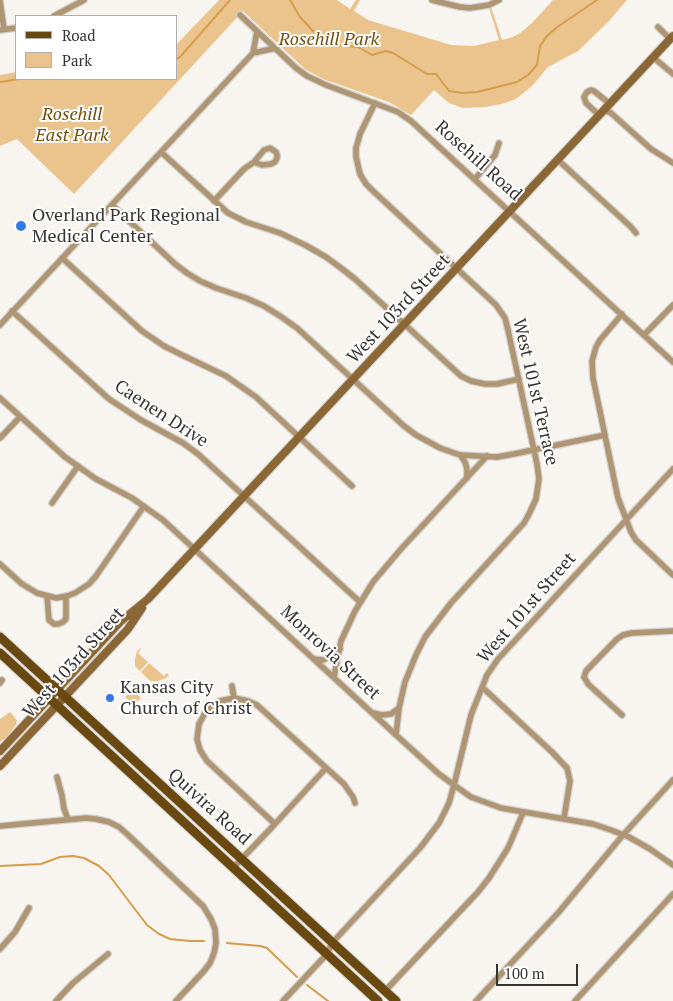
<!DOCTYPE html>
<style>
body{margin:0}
#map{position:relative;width:673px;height:1001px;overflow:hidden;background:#f8f4ef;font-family:"PT Serif",serif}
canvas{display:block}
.legend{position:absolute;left:15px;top:15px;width:162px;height:65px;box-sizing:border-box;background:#fff;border:1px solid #afaead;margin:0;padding:6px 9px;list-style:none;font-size:15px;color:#373533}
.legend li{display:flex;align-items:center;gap:10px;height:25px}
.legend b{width:25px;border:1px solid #afaead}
.scale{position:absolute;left:496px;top:964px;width:82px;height:22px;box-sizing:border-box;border:2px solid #373533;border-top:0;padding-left:6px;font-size:15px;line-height:18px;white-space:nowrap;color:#373533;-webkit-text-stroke:4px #fff;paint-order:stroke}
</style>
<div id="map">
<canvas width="673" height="1001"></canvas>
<ul class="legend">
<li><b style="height:6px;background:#6a4911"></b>Road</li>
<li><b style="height:14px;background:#ebc38d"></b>Park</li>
</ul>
<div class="scale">100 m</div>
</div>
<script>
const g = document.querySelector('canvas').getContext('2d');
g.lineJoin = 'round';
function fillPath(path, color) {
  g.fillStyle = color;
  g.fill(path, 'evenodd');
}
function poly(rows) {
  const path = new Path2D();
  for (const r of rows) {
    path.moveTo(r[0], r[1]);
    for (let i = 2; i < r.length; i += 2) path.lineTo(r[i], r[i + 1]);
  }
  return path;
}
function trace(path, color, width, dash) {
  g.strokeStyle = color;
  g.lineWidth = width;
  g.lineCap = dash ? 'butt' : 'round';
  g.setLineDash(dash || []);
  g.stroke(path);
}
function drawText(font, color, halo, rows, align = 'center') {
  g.font = font + ' "PT Serif",serif';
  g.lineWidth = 4;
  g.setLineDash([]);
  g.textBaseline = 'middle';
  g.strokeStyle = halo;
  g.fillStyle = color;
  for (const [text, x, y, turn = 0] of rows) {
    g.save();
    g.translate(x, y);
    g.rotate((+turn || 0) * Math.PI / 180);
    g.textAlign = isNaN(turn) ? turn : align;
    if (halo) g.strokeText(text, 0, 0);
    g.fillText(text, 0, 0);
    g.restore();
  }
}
const green = poly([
 [219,0,337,0,350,9,356,0,360,0,354,11,368,20,451,45,474,46,499,40,489,8,491,7,502,40,513,37,520,33,532,23,553,0,627,0,608,22,578,51,548,67,533,85,516,99,502,104,485,107,463,108,449,103,434,90,411,115,389,102,323,79,305,69,243,11,74,194,17,139,0,146,0,75,16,72,16,79,176,79,176,45],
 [141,648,141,649,138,653,148,662,140,671,135,666,135,659,137,651],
 [149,663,164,676,167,673,169,675,166,678,158,681,151,681,148,679,141,672],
 [130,692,135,692,141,698,134,705,125,697],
 [10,712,13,715,17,721,16,723,17,723,7,737,0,742,0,719]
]);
const stream = poly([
 [290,0,300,17,315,33,332,45,358,47,372,55,386,51,393,53,427,74,436,74,449,91,462,93,477,92,517,82,528,75,537,65,540,46,547,36,556,28,597,0],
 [176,59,180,57,230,0],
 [0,82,19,79],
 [0,866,41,864,60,857,73,856,84,858,99,866,109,875,147,925,159,934,170,939,190,941,204,941],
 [227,943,260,946,267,948,297,977],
 [307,985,328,1001]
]);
const minor = poly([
 [432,0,460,7,470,8,489,5,499,0],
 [0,1,4,29],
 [240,15,296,68,307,76,326,85,398,112,411,121,673,362],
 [54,16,84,0],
 [658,27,670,39],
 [0,30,16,28],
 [253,53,276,48],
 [653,57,673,74],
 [375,103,360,134,356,148,356,157,360,174,366,184,372,190,496,305,505,318,508,330,537,464,539,479,536,499,529,514,524,523,451,603,425,637,416,655,405,682,399,708,396,735],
 [604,110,611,113,651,149,673,163],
 [599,115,586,103,584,97,587,92,591,90,594,91,610,104],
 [161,152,228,213,246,222,280,233,305,245,326,257,341,268,355,279,461,376,471,381,485,384,497,384,519,379],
 [558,160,631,227,636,233],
 [475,179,495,155,499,143],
 [214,201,244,169,254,162,264,150,270,148,276,152,277,155,277,158,275,162,271,164,262,165,254,162],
 [112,205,175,264,187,273,200,281,216,288,246,298,264,306,280,316,297,328,404,426,416,435,440,448,460,455,497,457,514,454,605,435],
 [62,258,142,331,164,346,180,354,226,376,256,397,352,486],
 [12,311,109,399,141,420,183,443,198,454,360,602],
 [622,314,600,340,596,347,592,361,593,378,618,498,631,532,636,540,673,575],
 [0,325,253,53,257,31],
 [644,335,673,305],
 [0,398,65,457,96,479,132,498,163,520,396,735,439,774,454,785,471,797,501,808,593,824,611,830,629,837,650,849,673,865],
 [0,438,20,417],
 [460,455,465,462,467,469,467,478],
 [52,503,78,466],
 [0,564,22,584,37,593,56,598,67,596,75,593,89,584,96,576,144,506],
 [47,596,49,620,54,624,58,624,63,622,66,619,66,596],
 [314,659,323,660,333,656,340,649],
 [334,677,341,641,355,611,373,582,401,549,487,456],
 [0,683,2,680],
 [232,686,234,698],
 [482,687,552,752,567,768,570,781,564,818],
 [373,713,382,715,391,714,399,708],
 [622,715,588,684,584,677,586,671,617,639,623,635,632,633,673,631],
 [57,777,62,796,64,809,68,819],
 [275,824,207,761,200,750,197,739,199,724,205,713,215,704,220,701,234,698,248,701,257,705,344,784,353,797,355,803],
 [0,826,86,818,96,819,109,822,119,827,127,834,203,906,211,919,215,929,216,943,214,953,210,963,204,971,176,1001],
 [233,868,275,824,326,768],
 [0,949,15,932,29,908],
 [385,991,478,892,489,878,508,848,523,813],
 [56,1001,73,983,108,954],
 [283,1001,327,954,332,943,420,848,439,823,449,803,454,785,471,715,487,675,498,659,673,469],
 [476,1001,558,913,623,835,673,780],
 [575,1001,673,894]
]);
const secondary = poly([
 [0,751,120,622,148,599,673,36],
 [0,766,128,629,142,608]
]);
const primary = poly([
 [0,637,396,1001],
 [0,653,378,1001]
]);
const markers = [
 [21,226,6,"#3379e6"],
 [110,698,5,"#3379e6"]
];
const parkNames = [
 ["Rosehill Park",329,40],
 ["Rosehill",72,115],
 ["East Park",72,136]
];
const streetNames = [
 ["Rosehill Road",478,161,42],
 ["West 103rd Street",399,309,-47],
 ["West 101st Terrace",535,392,77],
 ["Caenen Drive",161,414,33],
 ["West 101st Street",527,608,-49],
 ["Monrovia Street",330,653,43],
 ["West 103rd Street",74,663,-48],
 ["Quivira Road",209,807,42]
];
const poiNames = [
 ["Overland Park Regional",32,216],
 ["Medical Center",32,237],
 ["Kansas City",120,688],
 ["Church of Christ",120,709]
];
fillPath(green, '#ebc38d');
trace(stream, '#d59d49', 2);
trace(minor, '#d5d2cd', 8);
trace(secondary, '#d5d2cd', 10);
trace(primary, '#d5d2cd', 11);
trace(minor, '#ae9574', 5.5);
trace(secondary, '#8a6734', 8);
trace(primary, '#6a4911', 9);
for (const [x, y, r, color] of markers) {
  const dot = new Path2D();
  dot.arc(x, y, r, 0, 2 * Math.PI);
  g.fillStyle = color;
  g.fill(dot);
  trace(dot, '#fff', 2);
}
drawText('italic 18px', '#744e0d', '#fff', parkNames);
drawText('18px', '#373533', '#fff', streetNames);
drawText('18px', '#373533', '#fff', poiNames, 'left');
</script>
